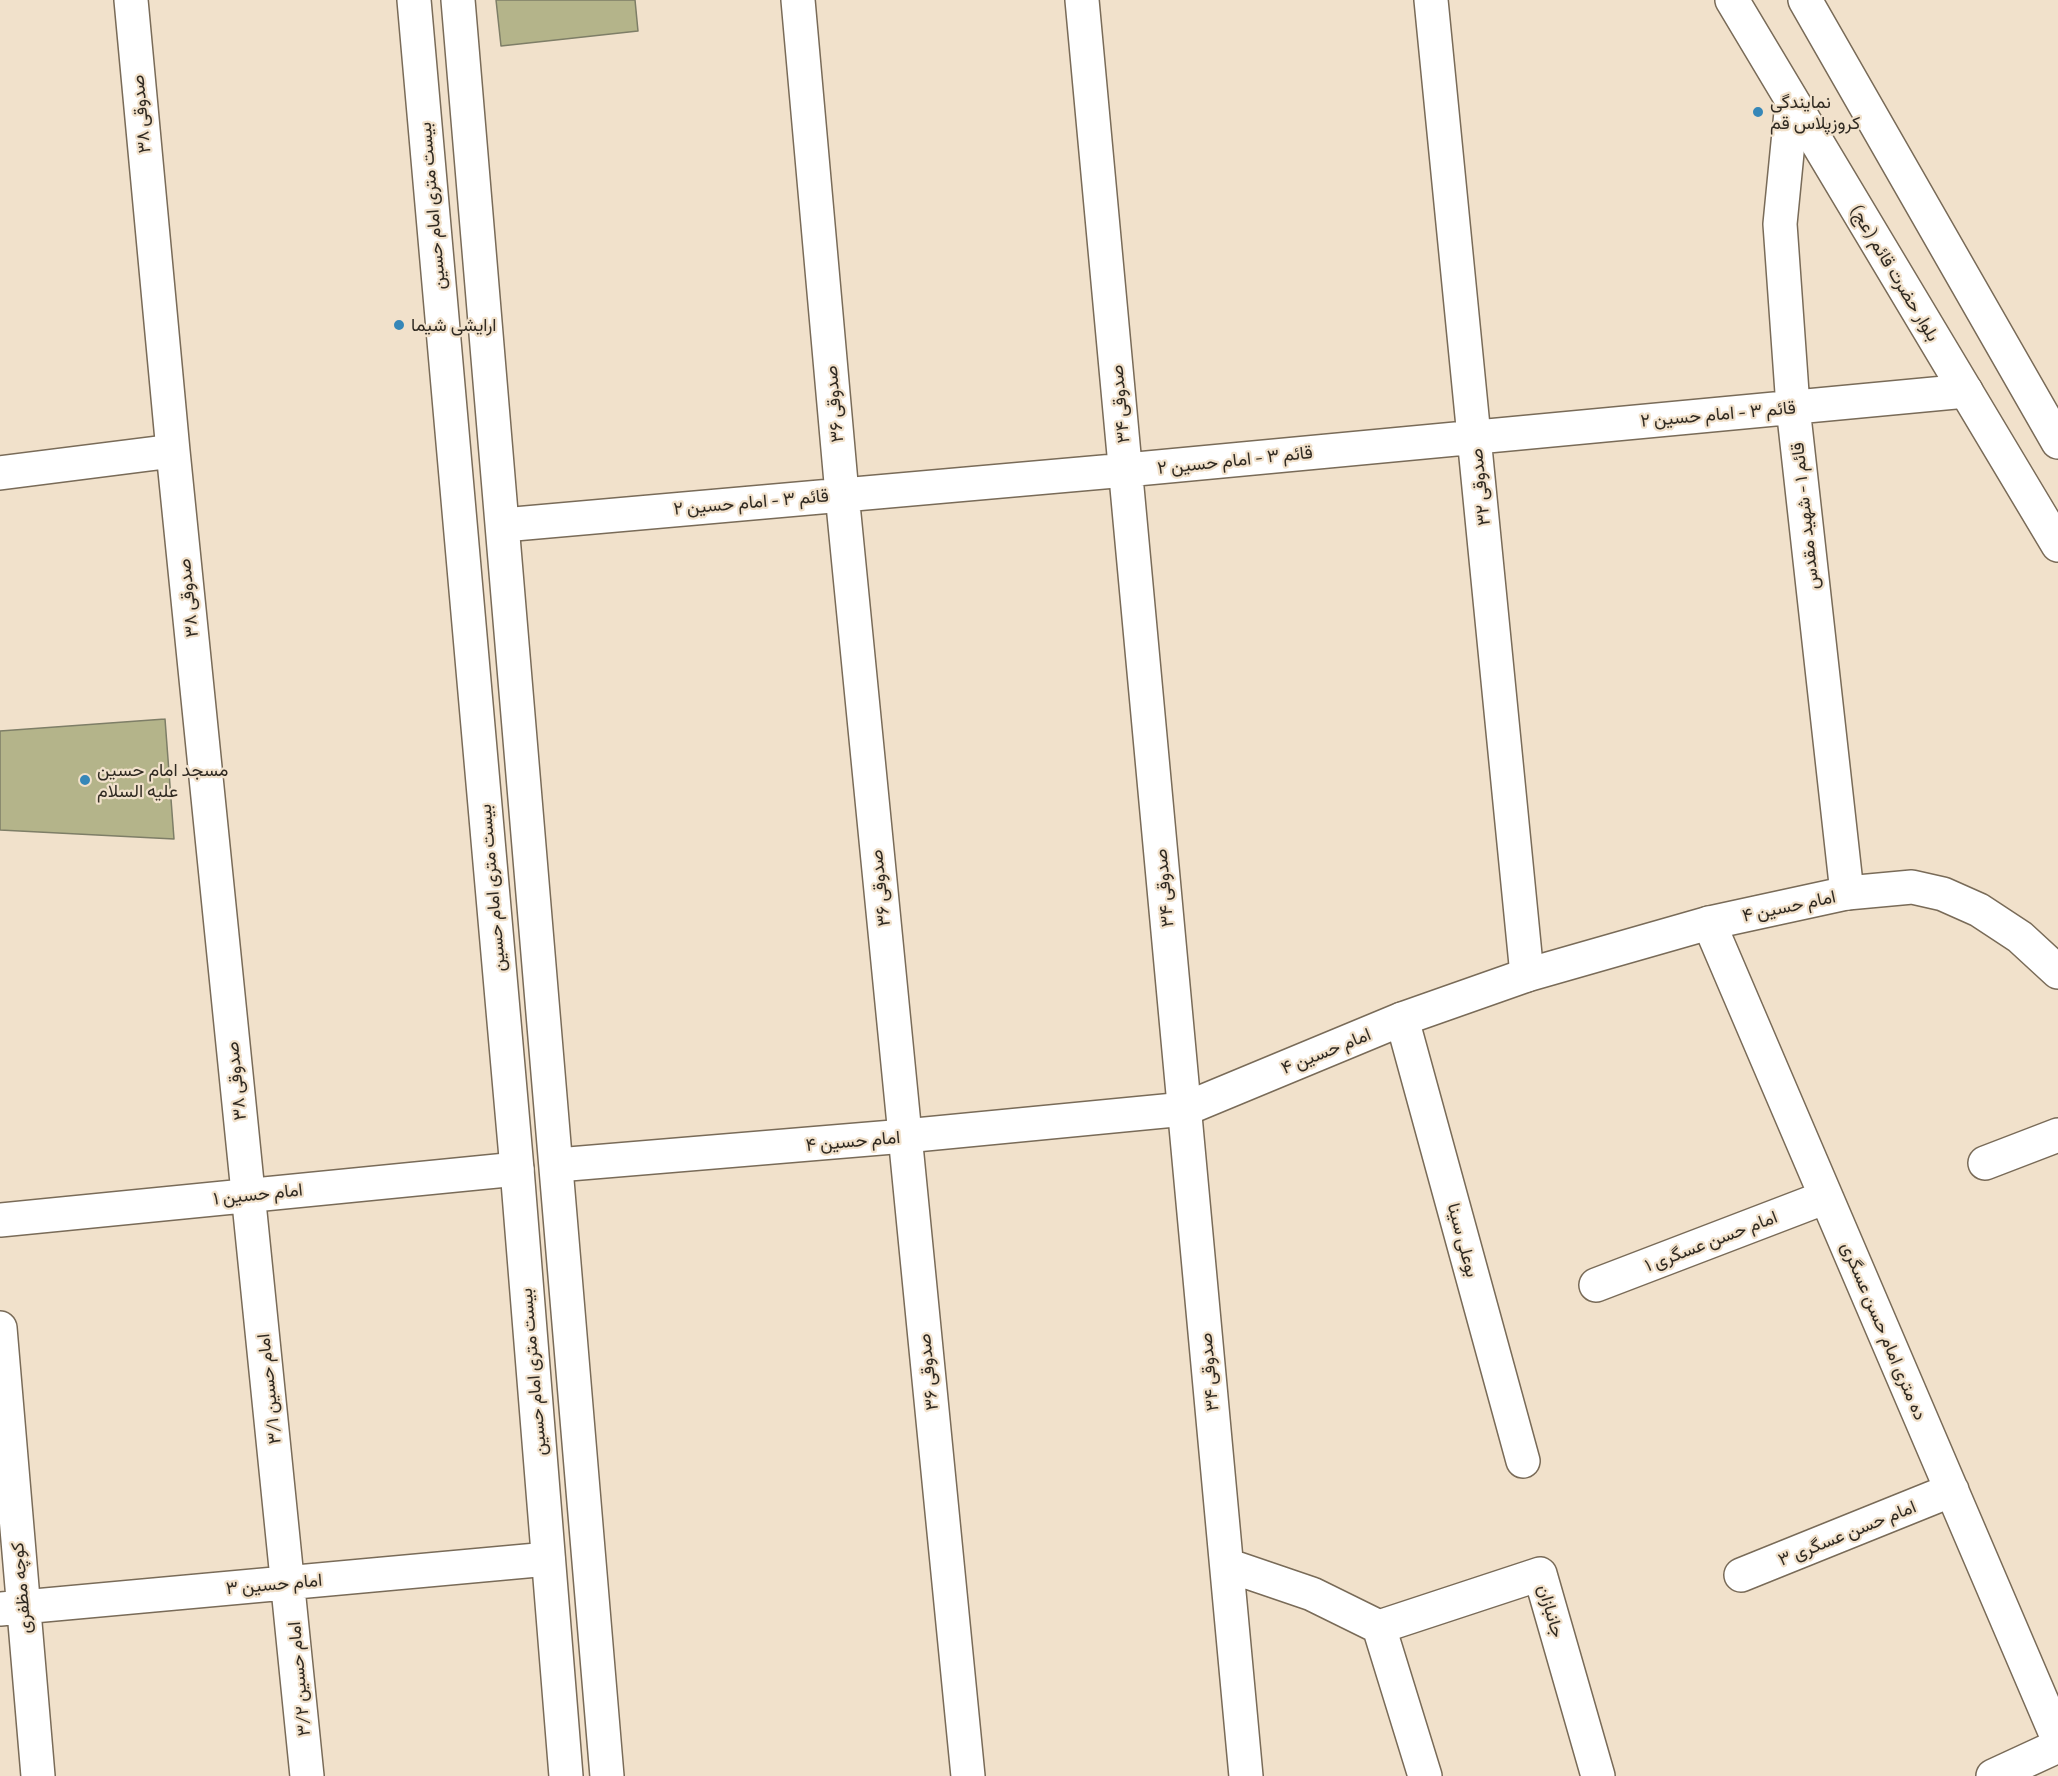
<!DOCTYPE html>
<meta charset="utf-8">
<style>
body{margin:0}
canvas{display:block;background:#f1e1cb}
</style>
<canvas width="2058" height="1776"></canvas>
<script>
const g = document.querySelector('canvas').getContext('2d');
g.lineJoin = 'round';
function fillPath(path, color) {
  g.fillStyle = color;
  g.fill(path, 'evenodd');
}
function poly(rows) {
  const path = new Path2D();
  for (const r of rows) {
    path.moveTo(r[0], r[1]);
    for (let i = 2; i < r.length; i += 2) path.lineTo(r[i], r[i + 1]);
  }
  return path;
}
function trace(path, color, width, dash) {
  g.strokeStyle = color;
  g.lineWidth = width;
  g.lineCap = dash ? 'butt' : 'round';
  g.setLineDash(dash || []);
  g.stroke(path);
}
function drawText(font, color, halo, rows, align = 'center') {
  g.font = font + ' "Exo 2",Vazirmatn,sans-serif';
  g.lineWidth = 4.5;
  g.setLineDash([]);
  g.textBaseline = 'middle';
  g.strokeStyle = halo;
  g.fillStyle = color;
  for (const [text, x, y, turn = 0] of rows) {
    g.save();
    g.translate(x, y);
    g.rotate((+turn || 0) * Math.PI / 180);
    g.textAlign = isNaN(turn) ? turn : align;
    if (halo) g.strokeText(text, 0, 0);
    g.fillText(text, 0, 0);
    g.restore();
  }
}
const building = poly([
 [496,0,635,0,638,31,501,46,496,0],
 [165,719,174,839,0,830,0,731,165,719]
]);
const minor = poly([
 [131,0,173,451,307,1776],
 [798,0,842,494,968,1776],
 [1082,0,1246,1776],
 [1431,0,1527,975],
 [1792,102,1780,224,1793,407,1847,893],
 [0,473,173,451],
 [503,525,1126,470,1966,391],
 [1709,923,2058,1739],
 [1402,1019,1523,1461],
 [1985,1163,2058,1135],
 [0,1220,517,1169],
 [1596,1285,1826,1197],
 [0,1328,38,1776],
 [1227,1565,1312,1594,1379,1627,1425,1776],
 [1741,1575,1952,1490],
 [0,1609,548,1559],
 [1379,1627,1540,1574,1598,1776],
 [1993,1776,2058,1746]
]);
const tertiary = poly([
 [557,1165,905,1136,1185,1109,1402,1019,1527,975,1709,923,1847,893,1912,887,1943,894,1979,910,2020,937,2058,972]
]);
const secondary = poly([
 [414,0,517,1169,566,1776],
 [458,0,607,1776],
 [1732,0,2058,545],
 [1805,0,2058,442]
]);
const markers = [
 [1758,112,6,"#3687b8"],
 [399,325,6,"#3687b8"],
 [85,780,6,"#3687b8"]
];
const poiNames = [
 ["نمایندگی",1770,102],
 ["کروزپلاس قم",1770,123],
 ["ارایشی شیما",411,325],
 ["مسجد امام حسین",97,770],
 ["علیه السلام",97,791]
];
const streetNames = [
 ["صدوقی ۳۸",141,114,-95],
 ["بیست متری امام حسین",432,206,-95],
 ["بلوار حضرت قائم (عج)",1895,273,59],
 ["صدوقی ۳۶",834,404,-95],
 ["صدوقی ۳۴",1120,404,-95],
 ["قائم ۳ - امام حسین ۲",1718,414,-5],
 ["قائم ۳ - امام حسین ۲",1235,460,-6],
 ["صدوقی ۳۲",1480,487,-96],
 ["قائم ۳ - امام حسین ۲",751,502,-5],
 ["قائم ۱ - شهید مقدس",1805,516,-96],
 ["صدوقی ۳۸",188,598,-96],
 ["بیست متری امام حسین",492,888,-95],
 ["صدوقی ۳۶",880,888,-96],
 ["صدوقی ۳۴",1164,888,-95],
 ["امام حسین ۴",1789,906,-12],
 ["امام حسین ۴",1326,1051,-22],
 ["صدوقی ۳۸",236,1081,-96],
 ["امام حسین ۴",853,1141,-5],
 ["امام حسین ۱",258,1194,-6],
 ["بوعلی سینا",1463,1240,75],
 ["امام حسن عسگری ۱",1711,1241,-21],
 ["ده متری امام حسن عسگری",1884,1331,67],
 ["بیست متری امام حسین",533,1372,-95],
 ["صدوقی ۳۶",928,1372,-96],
 ["صدوقی ۳۴",1209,1372,-95],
 ["امام حسین ۳/۱",269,1389,-96],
 ["امام حسن عسگری ۳",1847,1533,-22],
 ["امام حسین ۳",274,1584,-5],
 ["کوچه مظفری",21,1588,-95],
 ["جانبازان",1551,1611,74],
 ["امام حسین ۳/۲",299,1679,-95]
];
fillPath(building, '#b4b48a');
trace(building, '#7e7e67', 1.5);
trace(minor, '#796b58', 36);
trace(tertiary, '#796b58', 36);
trace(secondary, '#796b58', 36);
trace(minor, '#fff', 33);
trace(tertiary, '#fff', 33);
trace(secondary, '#fff', 33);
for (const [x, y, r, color] of markers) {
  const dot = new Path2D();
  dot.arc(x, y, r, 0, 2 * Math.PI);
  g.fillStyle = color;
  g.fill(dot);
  trace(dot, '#f1e1cb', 2);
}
drawText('18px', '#302a22', '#f1e1cb', poiNames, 'left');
drawText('18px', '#302a22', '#f1e1cb', streetNames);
</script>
